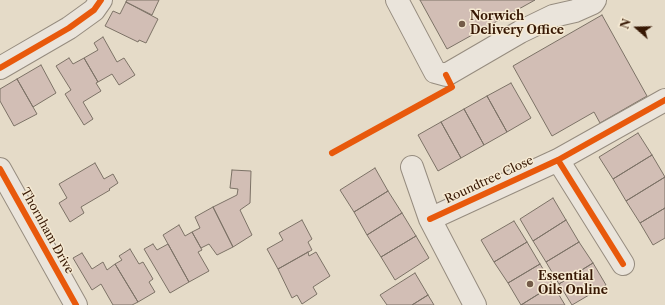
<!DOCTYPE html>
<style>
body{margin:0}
#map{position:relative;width:665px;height:305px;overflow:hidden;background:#e5dbc8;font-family:"Libre Caslon Text",serif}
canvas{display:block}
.north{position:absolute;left:617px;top:8px;width:40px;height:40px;-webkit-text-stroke:3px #f6ead3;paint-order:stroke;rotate:290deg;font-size:11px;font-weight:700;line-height:16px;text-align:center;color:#371804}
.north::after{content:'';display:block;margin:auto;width:14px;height:18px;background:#371804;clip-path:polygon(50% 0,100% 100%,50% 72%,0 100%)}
</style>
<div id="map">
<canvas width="665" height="305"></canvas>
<div class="north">N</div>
</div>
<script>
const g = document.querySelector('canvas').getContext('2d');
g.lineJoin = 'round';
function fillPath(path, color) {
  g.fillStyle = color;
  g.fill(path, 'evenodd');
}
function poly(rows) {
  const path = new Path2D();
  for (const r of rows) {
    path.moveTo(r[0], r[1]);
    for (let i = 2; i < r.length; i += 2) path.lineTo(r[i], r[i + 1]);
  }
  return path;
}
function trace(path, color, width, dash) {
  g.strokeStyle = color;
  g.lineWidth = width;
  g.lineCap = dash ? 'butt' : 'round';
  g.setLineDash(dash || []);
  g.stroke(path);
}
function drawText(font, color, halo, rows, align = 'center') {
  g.font = font + ' "Libre Caslon Text",serif';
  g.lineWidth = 3;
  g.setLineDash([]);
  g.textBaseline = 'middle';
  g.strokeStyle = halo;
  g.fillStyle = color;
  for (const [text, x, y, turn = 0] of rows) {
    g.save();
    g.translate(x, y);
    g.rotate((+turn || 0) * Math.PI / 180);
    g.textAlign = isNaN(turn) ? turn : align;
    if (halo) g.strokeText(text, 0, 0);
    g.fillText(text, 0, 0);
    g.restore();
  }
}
const building = poly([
 [127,0,159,0,152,15,126,2,127,0],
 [420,0,535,0,447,49,420,0],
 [126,2,158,19,146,43,139,40,138,42,105,26,113,11,120,14,126,2],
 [602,15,647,96,600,123,594,112,552,136,513,66,602,15],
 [103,37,117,62,124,58,135,75,119,85,112,74,98,82,84,58,98,50,94,43,103,37],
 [69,58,73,64,84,58,98,82,96,83,101,91,83,102,93,119,84,125,65,94,71,90,56,66,69,58],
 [41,65,56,93,33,107,17,79,41,65],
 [17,79,37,114,14,126,0,101,0,89,17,79],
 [511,83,531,118,507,132,487,96,511,83],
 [487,96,507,132,484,145,464,109,487,96],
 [464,109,484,145,461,158,441,122,464,109],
 [441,122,461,158,438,171,418,135,441,122],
 [638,133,652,155,613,179,599,157,638,133],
 [652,155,665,177,626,201,613,179,652,155],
 [95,163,104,179,113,174,118,183,109,189,110,190,81,207,84,213,70,222,59,203,67,198,59,184,95,163],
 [375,168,388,191,354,212,340,190,375,168],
 [232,170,251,171,250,203,240,210,252,235,233,247,213,207,237,195,238,189,230,188,232,170],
 [665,177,665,208,640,223,626,201,665,177],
 [388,191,402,213,367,235,354,212,388,191],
 [553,198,566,220,533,241,520,219,553,198],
 [213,207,233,247,217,255,209,244,201,248,192,232,200,228,195,217,213,207],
 [665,208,665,238,653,245,640,223,665,208],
 [402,213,416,236,381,257,367,235,402,213],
 [302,220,312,239,308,242,312,250,278,269,267,249,283,240,279,233,302,220],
 [566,220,579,242,546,262,533,241,566,220],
 [514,221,527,242,494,262,481,240,514,221],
 [179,225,185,236,192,232,202,250,198,252,209,271,189,282,163,235,179,225],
 [416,236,429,258,395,280,381,257,416,236],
 [527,242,540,264,508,283,494,262,527,242],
 [579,242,593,263,559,284,546,262,579,242],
 [153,244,157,250,168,244,189,282,170,293,144,249,153,244],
 [130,249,139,264,143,262,153,279,149,282,155,292,138,302,115,264,122,260,119,256,130,249],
 [308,252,309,256,316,252,330,276,313,287,317,294,302,304,297,295,292,298,278,269,308,252],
 [82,253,92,269,103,262,107,270,115,264,138,302,132,305,113,305,101,284,92,290,73,258,82,253],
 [593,263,606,285,572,305,559,284,593,263],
 [540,264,553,285,521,305,508,283,540,264],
 [415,273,428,295,412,305,387,305,380,295,415,273],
 [553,285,565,305,521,305,553,285],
 [428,295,434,305,412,305,428,295]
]);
const minor = poly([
 [397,0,435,72,446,75,520,32,553,16,575,11,593,3,595,0],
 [0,68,69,28,94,10,101,0],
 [558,160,623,264],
 [412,167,430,219,475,305],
 [0,169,76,305],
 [430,219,558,160,665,100]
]);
const cycleway = poly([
 [0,68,69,28,94,10,101,0],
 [332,153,452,87,446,75],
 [558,160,623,264],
 [0,169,76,305],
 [430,219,558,160,665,100]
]);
const markers = [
 [462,24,4,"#745c49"],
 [530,284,4,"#745c49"]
];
const poiNames = [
 ["Norwich",470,17],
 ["Delivery Office",470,31],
 ["Essential",538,277],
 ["Oils Online",538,291]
];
const streetNames = [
 ["Roundtree Close",489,180,-25],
 ["Thornham Drive",47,231,61]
];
fillPath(building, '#d2beb5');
trace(building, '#7c7266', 1);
trace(minor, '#968c7f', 24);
trace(minor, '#eae4db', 22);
trace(cycleway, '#e8590c', 6);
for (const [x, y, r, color] of markers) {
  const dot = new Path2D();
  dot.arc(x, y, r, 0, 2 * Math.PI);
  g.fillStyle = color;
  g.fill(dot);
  trace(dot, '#f6ead3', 1.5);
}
drawText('bold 12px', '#371804', '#f6ead3', poiNames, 'left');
drawText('12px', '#371804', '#f6ead3', streetNames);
</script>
